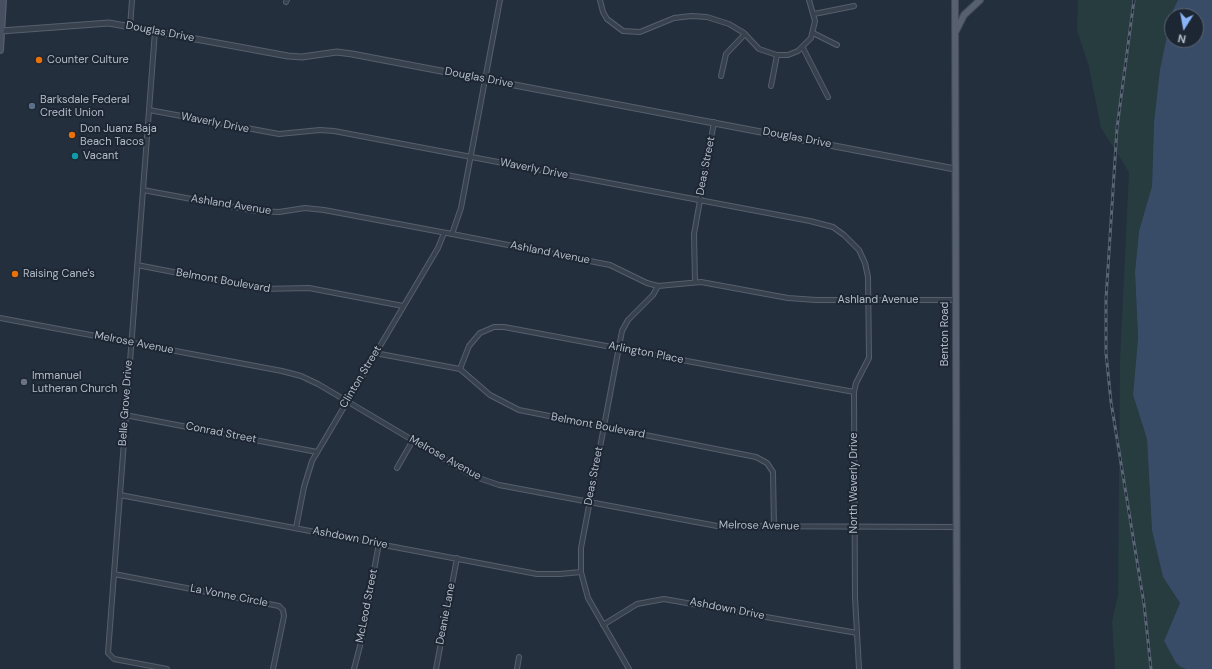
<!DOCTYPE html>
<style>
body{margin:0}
#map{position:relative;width:1212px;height:669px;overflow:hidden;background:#242f3e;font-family:"DM Sans",sans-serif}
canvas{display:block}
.north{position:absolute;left:1164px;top:8px;width:40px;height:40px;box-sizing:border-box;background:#1d2633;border:1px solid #59626f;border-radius:50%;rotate:191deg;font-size:11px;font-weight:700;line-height:16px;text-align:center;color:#b4bcc9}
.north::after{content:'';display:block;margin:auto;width:14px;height:18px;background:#8ab4f8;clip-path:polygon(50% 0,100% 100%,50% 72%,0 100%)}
</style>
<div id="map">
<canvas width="1212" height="669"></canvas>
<div class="north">N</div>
</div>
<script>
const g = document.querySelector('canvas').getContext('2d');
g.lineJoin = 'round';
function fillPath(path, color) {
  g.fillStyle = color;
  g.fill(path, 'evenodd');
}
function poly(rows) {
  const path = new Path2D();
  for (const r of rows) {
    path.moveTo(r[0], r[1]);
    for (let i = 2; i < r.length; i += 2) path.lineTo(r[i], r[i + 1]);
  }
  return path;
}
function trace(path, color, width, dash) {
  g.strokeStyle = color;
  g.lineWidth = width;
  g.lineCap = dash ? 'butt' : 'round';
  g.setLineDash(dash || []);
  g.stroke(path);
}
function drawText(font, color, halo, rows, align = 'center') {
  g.font = font + ' "DM Sans",sans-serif';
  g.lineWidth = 4;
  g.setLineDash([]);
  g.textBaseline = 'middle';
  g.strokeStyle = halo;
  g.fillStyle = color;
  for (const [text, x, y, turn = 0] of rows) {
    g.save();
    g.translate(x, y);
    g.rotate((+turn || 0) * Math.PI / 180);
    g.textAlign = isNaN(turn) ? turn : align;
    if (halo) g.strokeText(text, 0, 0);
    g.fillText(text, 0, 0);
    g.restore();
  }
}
const green = poly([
 [1078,0,1178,0,1172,12,1160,69,1154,122,1152,186,1139,231,1135,272,1138,338,1133,395,1147,439,1152,531,1163,577,1180,603,1164,641,1176,663,1186,669,1115,669,1112,622,1118,594,1120,361,1129,172,1101,128,1089,67,1077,30]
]);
const water = poly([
 [1178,0,1212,0,1212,669,1186,669,1181,667,1176,663,1164,641,1180,603,1163,577,1152,531,1147,439,1133,395,1138,338,1135,272,1139,231,1152,186,1154,122,1160,69,1172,12],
 [1172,16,1196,16,1196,40,1172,40]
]);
const minor = poly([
 [600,0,603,12,607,19,623,31,640,32,674,18,691,16,707,17,729,24,744,33,759,49,777,55,788,55,798,51,811,38,815,21,809,0],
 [286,2,287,0],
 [814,14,854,6],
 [130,27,132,0],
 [155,31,108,653,114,659,167,669],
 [813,33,837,45],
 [803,48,828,97],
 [721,76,726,54,745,34],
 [771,86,777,55],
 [149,110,279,134,320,130,334,131,810,221,833,227,844,235,859,250,865,263,868,277,869,358,856,383,854,392,855,597,859,669],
 [143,190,256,211,279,212,305,208,324,210,452,234,610,265,647,283,658,286,701,282,788,298,816,300,956,300],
 [452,234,461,208,500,0],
 [137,265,261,289,309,288,403,306],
 [695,282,694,234,714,122],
 [0,318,282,371,301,376,318,384,473,476,499,485,717,526,955,527],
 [375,353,460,369,490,395,519,410,756,457,767,463,773,472,774,527],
 [460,369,469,346,480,333,494,327,504,327,854,392],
 [125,415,317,452],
 [397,468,413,440],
 [120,495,537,574,560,574,581,572],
 [296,528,304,487,312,461,438,248,444,233],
 [114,574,279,606,283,610,284,616,273,669],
 [603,625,637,604,664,599,857,633],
 [354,669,361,642,379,543],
 [436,669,457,558],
 [517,669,519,657],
 [629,669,588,598,581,572,581,548,622,331,628,320,653,295,658,286]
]);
const tertiary = poly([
 [1,31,109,23,288,56,302,57,337,52,352,54,955,169]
]);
const secondary = poly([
 [0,50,3,0]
]);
const primary = poly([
 [955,0,957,669],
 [956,31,964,15,980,0]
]);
const rail = poly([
 [1134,0,1117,128,1106,299,1106,353,1111,402,1144,604,1151,669]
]);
const markers = [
 [39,60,4,"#e8710a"],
 [32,106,4,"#5c6f8a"],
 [72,135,4,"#e8710a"],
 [75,156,4,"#0f9aa8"],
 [15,274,4,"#e8710a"],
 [24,382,4,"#6b7280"]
];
const streetNames = [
 ["Douglas Drive",160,32,11],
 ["Douglas Drive",479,78,11],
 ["Waverly Drive",215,123,11],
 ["Douglas Drive",797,138,11],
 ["Deas Street",706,166,-79],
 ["Waverly Drive",534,169,11],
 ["Ashland Avenue",231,205,9],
 ["Ashland Avenue",550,253,11],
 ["Belmont Boulevard",223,281,10],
 ["Ashland Avenue",878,300],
 ["Benton Road",945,334,-90],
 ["Melrose Avenue",134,343,11],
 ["Arlington Place",646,353,11],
 ["Clinton Street",361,377,-59],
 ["Belle Grove Drive",126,403,-86],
 ["Belmont Boulevard",598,426,11],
 ["Conrad Street",221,433,11],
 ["Melrose Avenue",445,458,29],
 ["Deas Street",594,476,-79],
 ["North Waverly Drive",854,483,-90],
 ["Melrose Avenue",759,526,1],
 ["Ashdown Drive",350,538,11],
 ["La Vonne Circle",229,596,11],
 ["McLeod Street",367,606,-79],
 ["Ashdown Drive",727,609,11],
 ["Deanie Lane",446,614,-79]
];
const poiNames = [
 ["Counter Culture",47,60],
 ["Barksdale Federal",40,100],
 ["Credit Union",40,113],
 ["Don Juanz Baja",80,129],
 ["Beach Tacos",80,142],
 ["Vacant",83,156],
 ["Raising Cane's",23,274],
 ["Immanuel",32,376],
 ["Lutheran Church",32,389]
];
fillPath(green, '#263c3f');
fillPath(water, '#394c67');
trace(minor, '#565f6c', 6);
trace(tertiary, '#565f6c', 7);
trace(secondary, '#565f6c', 8);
trace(primary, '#414a57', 8);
trace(minor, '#38414e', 4);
trace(tertiary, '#38414e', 5);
trace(secondary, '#465061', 5.5);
trace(primary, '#56606e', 6);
trace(rail, '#5a6575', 3);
trace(rail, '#1d2633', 1.5, [4.5]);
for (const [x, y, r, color] of markers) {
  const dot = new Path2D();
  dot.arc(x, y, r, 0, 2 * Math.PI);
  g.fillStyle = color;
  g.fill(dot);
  trace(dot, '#1d2633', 1.5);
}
drawText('11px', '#b4bcc9', '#1d2633', streetNames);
drawText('11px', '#b4bcc9', '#1d2633', poiNames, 'left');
</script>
